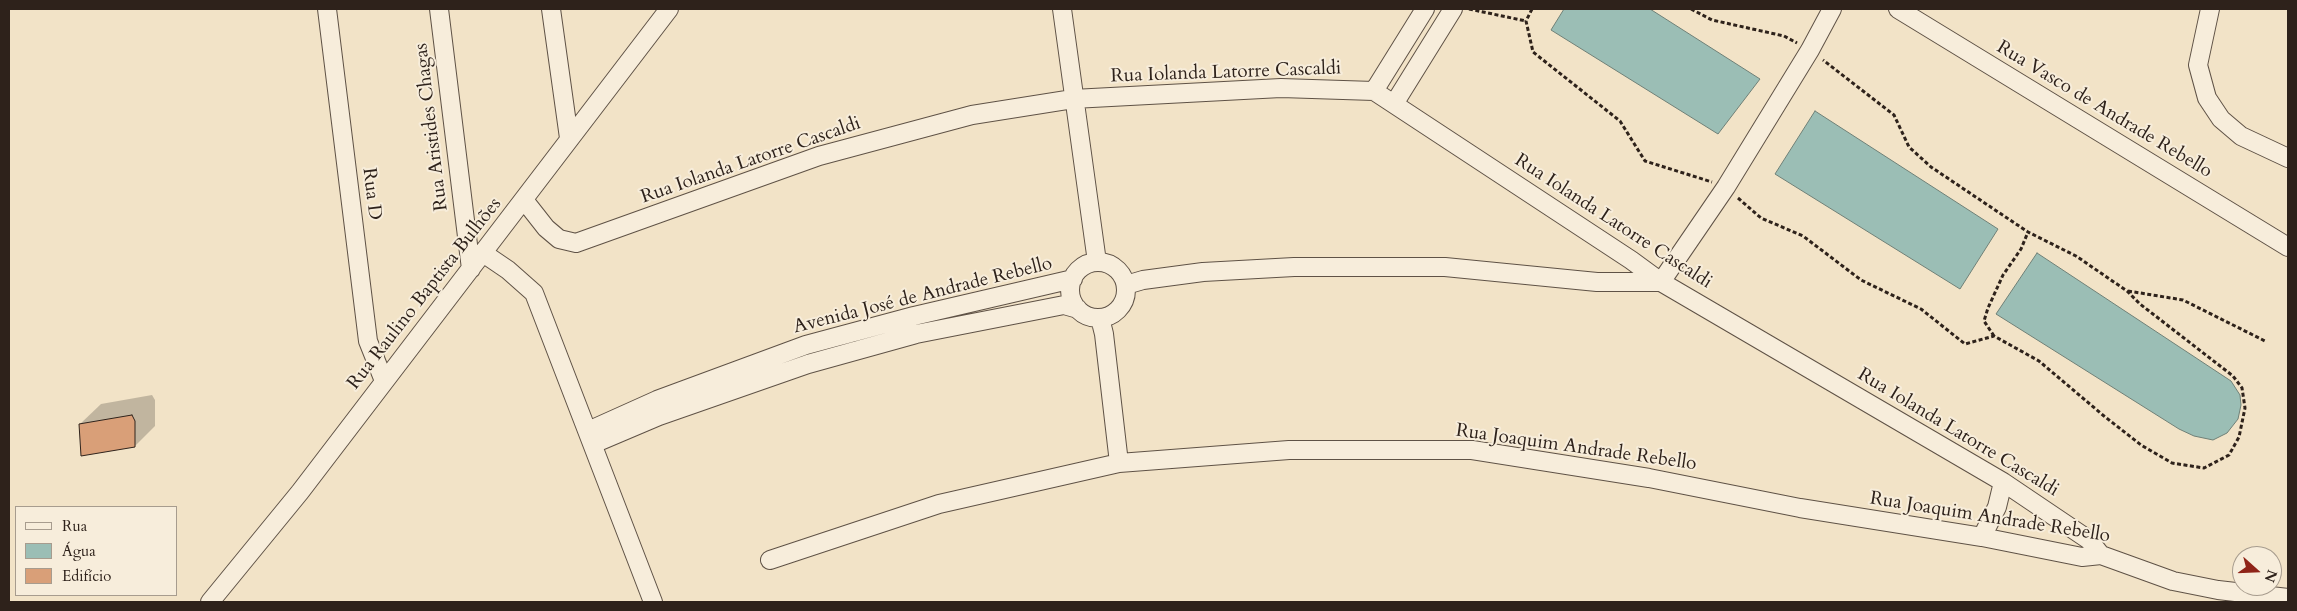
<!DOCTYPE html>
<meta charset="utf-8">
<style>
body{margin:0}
#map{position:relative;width:2297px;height:611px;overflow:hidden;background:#f2e3c7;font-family:Cardo,serif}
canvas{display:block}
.frame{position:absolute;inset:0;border:10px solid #2e221b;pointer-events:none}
.legend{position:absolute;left:15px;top:506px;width:162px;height:90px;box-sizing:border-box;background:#f7eddb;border:1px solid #a79c8e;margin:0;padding:6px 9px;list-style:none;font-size:15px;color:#2e221b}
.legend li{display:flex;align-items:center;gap:10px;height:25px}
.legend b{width:25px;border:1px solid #a79c8e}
.north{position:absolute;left:2232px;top:546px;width:50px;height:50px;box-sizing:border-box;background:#f7eddb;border:1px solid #a79c8e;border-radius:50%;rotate:110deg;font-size:14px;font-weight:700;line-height:20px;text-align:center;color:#2e221b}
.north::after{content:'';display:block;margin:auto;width:18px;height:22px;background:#8f2418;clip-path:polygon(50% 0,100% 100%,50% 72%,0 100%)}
</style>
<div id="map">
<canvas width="2297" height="611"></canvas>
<div class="frame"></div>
<ul class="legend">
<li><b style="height:6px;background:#f7eddb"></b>Rua</li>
<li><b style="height:14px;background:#9bbeb5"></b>Água</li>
<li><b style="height:14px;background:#d99f78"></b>Edifício</li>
</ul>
<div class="north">N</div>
</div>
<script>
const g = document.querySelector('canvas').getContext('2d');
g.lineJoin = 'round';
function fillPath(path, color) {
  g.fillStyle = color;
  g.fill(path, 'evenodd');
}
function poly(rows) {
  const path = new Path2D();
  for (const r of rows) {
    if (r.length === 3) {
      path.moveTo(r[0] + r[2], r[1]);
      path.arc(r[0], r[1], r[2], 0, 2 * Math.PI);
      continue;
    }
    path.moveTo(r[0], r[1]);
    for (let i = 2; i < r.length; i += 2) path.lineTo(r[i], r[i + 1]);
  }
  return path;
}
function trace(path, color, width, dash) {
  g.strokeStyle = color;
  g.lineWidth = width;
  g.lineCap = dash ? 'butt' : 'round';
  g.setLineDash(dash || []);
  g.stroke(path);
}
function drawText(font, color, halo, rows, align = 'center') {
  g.font = font + ' Cardo,serif';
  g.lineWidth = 4;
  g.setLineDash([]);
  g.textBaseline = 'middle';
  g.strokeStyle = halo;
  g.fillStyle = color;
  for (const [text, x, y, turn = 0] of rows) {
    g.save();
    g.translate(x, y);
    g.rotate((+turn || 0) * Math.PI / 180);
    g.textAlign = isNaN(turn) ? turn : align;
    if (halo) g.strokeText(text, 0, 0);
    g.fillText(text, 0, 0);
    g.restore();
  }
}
const water = poly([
 [1564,9,1650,9,1760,79,1718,134,1551,30,1564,9],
 [1815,111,1998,229,1960,289,1775,174,1815,111],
 [2037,253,2231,381,2240,395,2241,405,2238,419,2227,433,2213,440,2194,436,2179,429,1996,314,2037,253]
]);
const shadow = poly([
 [152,395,155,400,155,426,135,446,80,424,101,404]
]);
const building = poly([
 [132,415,135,421,135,447,81,456,79,424,132,415]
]);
const path = poly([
 [1469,9,1526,21],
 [1532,9,1526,21,1533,52,1620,121,1645,161,1712,182],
 [1691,9,1712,20,1784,36,1797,43],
 [1738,198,1761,218,1803,236,1861,280,1921,309,1965,344,1994,336,2039,361,2104,416,2141,445,2172,463,2204,468,2229,455,2239,437,2245,408,2242,388,2233,376,2140,304,2127,291,2076,256,2028,232,1931,167,1909,147,1894,115,1823,60],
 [2128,291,2183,300,2265,341],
 [1994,336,1984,321,1988,308,2003,275,2021,249,2028,232]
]);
const street = poly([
 [327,9,368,341,384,381],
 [439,9,471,269],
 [551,9,569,138],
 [1062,9,1097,262],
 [1898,9,2288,247],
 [2210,9,2198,65,2207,98,2221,119,2241,136,2288,158],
 [1374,91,1425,9],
 [1394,104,1453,9],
 [524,200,546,228,559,239,576,243,819,156,972,115,1073,99,1281,88,1374,91,1631,260,1661,282,2003,482,2089,540,2101,555],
 [483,253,508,270,534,293,653,602],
 [1098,290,28],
 [1661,282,1726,187,1810,50,1832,9],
 [1126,285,1143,280,1203,272,1294,267,1445,267,1597,282,1661,282],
 [1100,318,1104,334,1119,463],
 [588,431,657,400,806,345,914,316,1073,279],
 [593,444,659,416,808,364,916,334,1064,305,1078,309],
 [1982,537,1997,507,2003,482],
 [770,560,939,504,1119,463,1289,450,1472,450,1649,478,1800,508,1982,537,2082,557,2101,555,2173,581,2218,590,2288,598],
 [210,602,300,492,669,9]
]);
const streetNames = [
 ["Rua Iolanda Latorre Cascaldi",1226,73,-2],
 ["Rua Vasco de Andrade Rebello",2104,110,31],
 ["Rua Aristides Chagas",432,127,-97],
 ["Rua Iolanda Latorre Cascaldi",751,161,-19],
 ["Rua D",371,194,83],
 ["Rua Iolanda Latorre Cascaldi",1613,222,33],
 ["Rua Raulino Baptista Bulhões",425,294,-52],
 ["Avenida José de Andrade Rebello",923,296,-14],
 ["Rua Iolanda Latorre Cascaldi",1958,433,31],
 ["Rua Joaquim Andrade Rebello",1576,448,8],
 ["Rua Joaquim Andrade Rebello",1990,518,9]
];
fillPath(water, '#9bbeb5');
trace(water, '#6f8077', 1);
fillPath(shadow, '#0003');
fillPath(building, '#d99f78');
trace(building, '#2e221b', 1);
trace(street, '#5f5246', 20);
trace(path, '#2e221b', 3, [4, 2.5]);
trace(street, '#f7eddb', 18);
drawText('19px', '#2e221b', '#f7eddb', streetNames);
</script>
